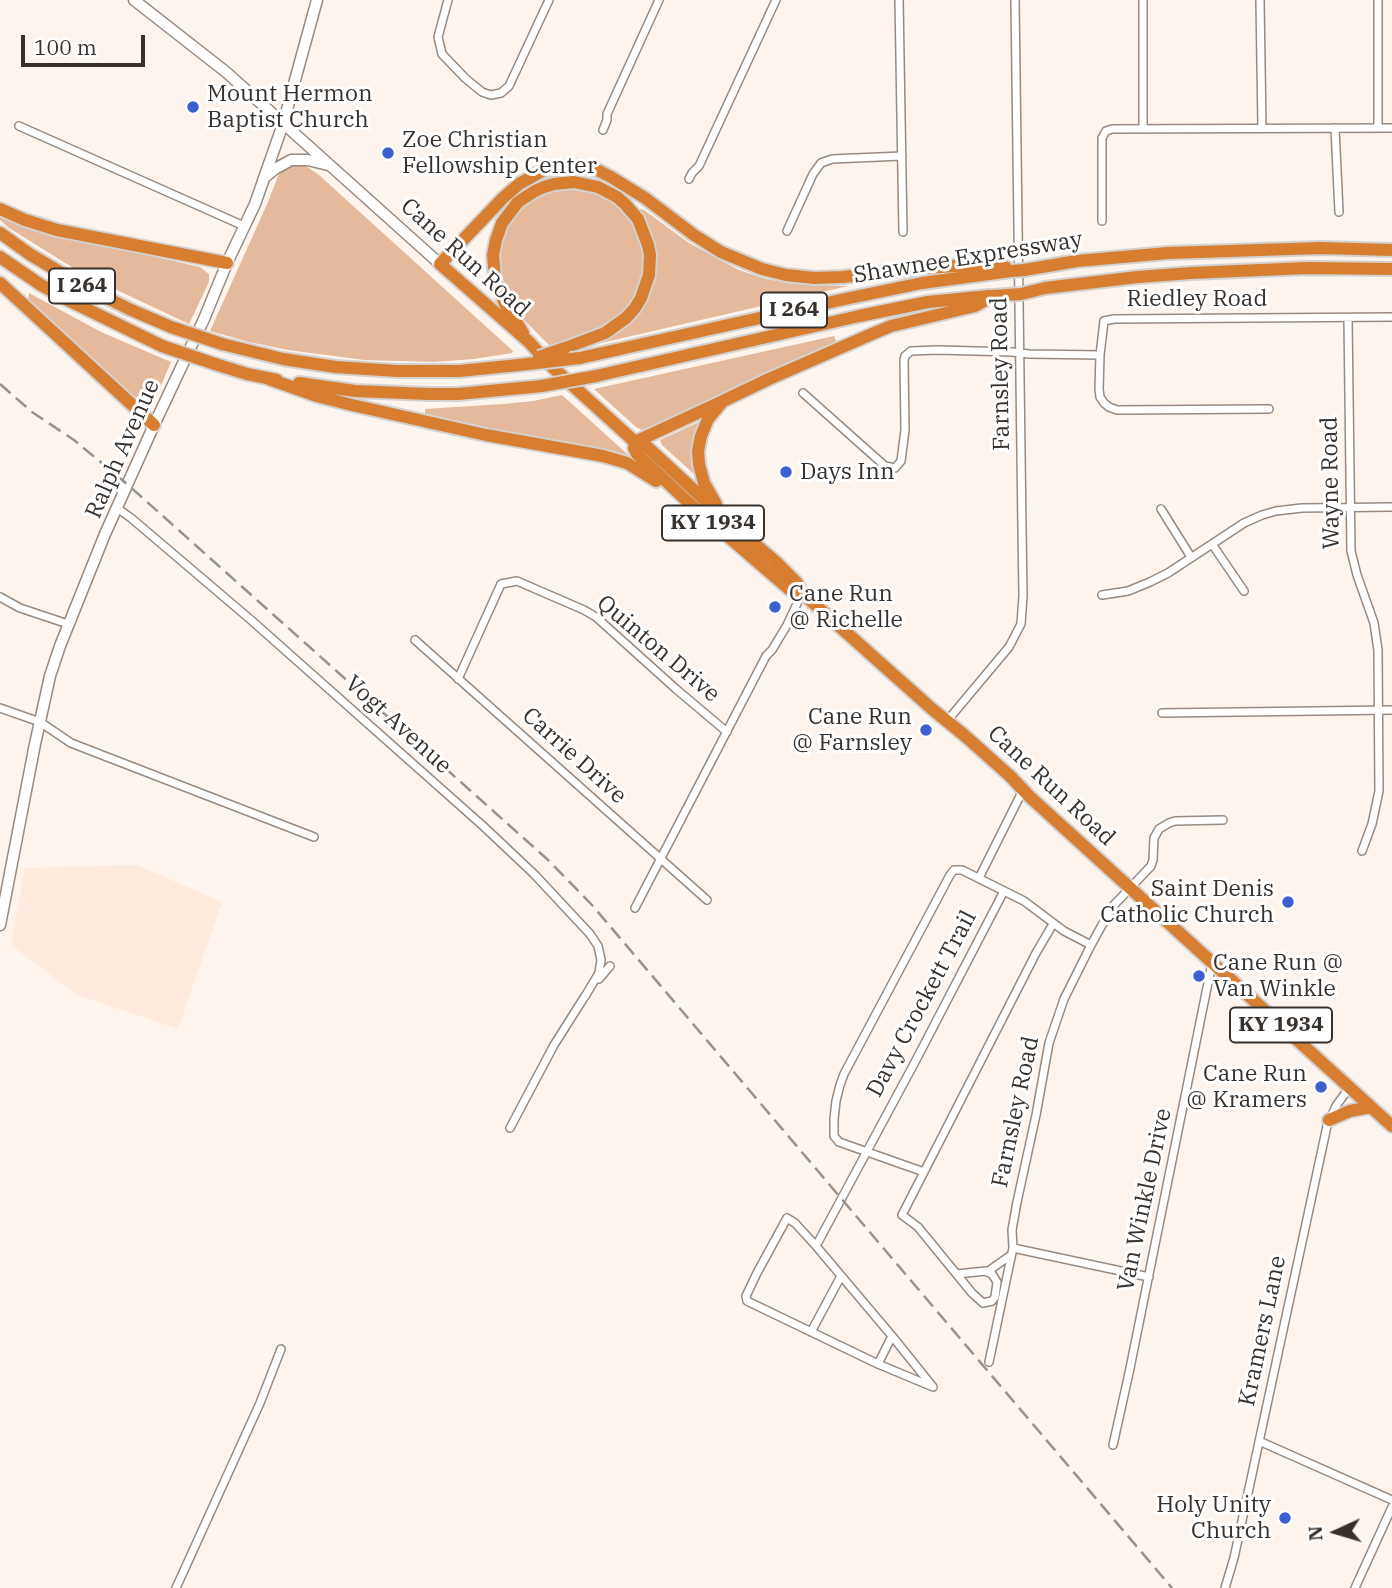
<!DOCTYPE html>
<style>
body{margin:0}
#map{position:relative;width:1392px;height:1588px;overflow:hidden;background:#fdf4ed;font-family:"IBM Plex Serif",serif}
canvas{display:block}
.north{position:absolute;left:1301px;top:1497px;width:70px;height:70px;-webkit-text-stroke:5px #fff;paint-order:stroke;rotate:266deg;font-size:19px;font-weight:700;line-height:28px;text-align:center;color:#37312d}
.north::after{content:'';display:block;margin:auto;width:24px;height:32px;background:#37312d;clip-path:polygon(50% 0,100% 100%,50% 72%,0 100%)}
.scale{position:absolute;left:21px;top:35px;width:124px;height:32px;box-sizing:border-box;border:4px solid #37312d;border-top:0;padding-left:9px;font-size:21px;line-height:24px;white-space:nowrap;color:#37312d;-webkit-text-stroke:5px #fff;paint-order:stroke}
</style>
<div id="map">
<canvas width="1392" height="1588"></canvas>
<div class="north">N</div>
<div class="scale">100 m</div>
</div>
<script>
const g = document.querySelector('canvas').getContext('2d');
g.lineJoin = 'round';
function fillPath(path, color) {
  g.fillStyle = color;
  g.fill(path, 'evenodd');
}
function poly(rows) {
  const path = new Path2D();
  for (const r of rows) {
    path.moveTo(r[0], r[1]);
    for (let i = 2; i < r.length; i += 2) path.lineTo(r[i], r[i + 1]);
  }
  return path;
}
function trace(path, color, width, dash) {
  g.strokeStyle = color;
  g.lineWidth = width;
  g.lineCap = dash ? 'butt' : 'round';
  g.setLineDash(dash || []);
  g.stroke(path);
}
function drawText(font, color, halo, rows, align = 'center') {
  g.font = font + ' "IBM Plex Serif",serif';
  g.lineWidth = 6;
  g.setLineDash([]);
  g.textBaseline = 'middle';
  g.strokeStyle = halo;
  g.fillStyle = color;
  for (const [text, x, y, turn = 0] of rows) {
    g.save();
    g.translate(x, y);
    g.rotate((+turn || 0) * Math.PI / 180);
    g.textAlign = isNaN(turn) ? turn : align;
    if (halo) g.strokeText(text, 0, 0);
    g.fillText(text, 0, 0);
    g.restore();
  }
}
const built = poly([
 [137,865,222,902,178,1029,77,995,11,945,25,868]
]);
const green = poly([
 [295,165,306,166,319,175,513,351,512,353,474,359,434,362,364,360,288,350,249,342,210,331,268,202,278,176,284,169],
 [570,188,587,190,607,197,621,207,635,225,642,242,645,259,642,283,629,308,597,332,551,347,516,312,517,310,510,301,501,281,499,256,503,235,514,216,521,208,538,196,548,191],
 [640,209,644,210,689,243,739,270,766,279,794,284,848,286,597,344,650,290],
 [0,217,23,227,200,267,209,274,209,282,189,324,83,274,9,228,0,220],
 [29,293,101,332,171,362,154,402,146,403,137,401,28,301],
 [834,336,836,341,834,343,648,428,647,429,642,430,636,427,594,389],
 [562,395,635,461,595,451,425,417,425,409,503,404,533,401],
 [699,422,693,441,692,452,695,475,662,445,660,440]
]);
const street = poly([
 [448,0,438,37,442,54,465,78,482,92,491,95,501,93,509,86,549,0],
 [899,0,903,232],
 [1143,0,1143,128],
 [1260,0,1262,128],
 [1378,0,1378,128],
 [19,126,244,226],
 [1335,128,1339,212],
 [603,130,607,120,607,114,659,0],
 [689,179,692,173,699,166,776,0],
 [1102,221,1102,138,1106,131,1112,129,1392,128],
 [787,231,813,174,821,163,832,159,902,156],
 [1348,318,1351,551,1357,575,1374,623,1378,650,1379,791,1372,824,1362,851],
 [803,393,885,466,895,468,901,461,905,430,904,360,905,356,911,351,938,350,1012,352,1029,354,1100,355],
 [1269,409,1117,410,1109,407,1104,403,1100,397,1099,389,1100,355,1104,321,1114,319,1392,317],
 [117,508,131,518,251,620,482,825,534,874,590,934,598,946,601,960,599,973,584,998],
 [1161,509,1191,557],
 [1212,544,1244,591],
 [1102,595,1128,591,1150,582,1168,573,1244,523,1262,515,1276,511,1302,508,1392,507],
 [0,597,20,608,68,624],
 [415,640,707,900],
 [458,679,501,584,517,581,584,610,596,617,676,689,727,732],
 [0,708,40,722,71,743,314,837],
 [1162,713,1392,710],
 [947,721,1009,647,1021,624,1023,596,1022,528,1015,0],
 [979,878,1023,790],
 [635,908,766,656,772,650,787,625,802,593],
 [599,979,610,966],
 [510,1128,554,1045,585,996],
 [924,1172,839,1142,834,1136,834,1119,836,1101,840,1085,844,1074,950,875,954,870,962,870,1024,901,1064,931,1091,945],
 [787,1218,795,1223,816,1246,892,1336,933,1387,878,1364,747,1301,746,1296,757,1273,787,1218],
 [816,1246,915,1062,1004,891],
 [1013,1248,1149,1277],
 [987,1272,1011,1255],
 [957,1274,986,1271,992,1274,997,1282,995,1297,992,1301,983,1303,972,1293,918,1227,902,1215,1036,953,1053,924],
 [811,1332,841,1276],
 [989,1362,1013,1248,1012,1230,1017,1202,1036,1115,1049,1043,1064,999,1091,945,1112,907,1151,866,1153,860,1154,838,1159,829,1169,823,1175,821,1223,820],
 [878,1364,892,1336],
 [1259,1441,1392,1500],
 [1113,1445,1129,1373,1212,963],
 [176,1588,260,1403,281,1349],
 [1225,1588,1234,1558,1327,1126,1336,1106,1349,1088],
 [1355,1588,1392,1507]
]);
const secondary = poly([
 [134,0,226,72,440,264],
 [265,177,275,169,291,160,308,160,328,165],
 [0,925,35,744,50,676,60,646,105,534,154,425,204,319,227,263,255,204,283,124,317,0]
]);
const highway = poly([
 [0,209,25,220,57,230,227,263],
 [0,233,31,255,85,287,129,309,171,327],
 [0,257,41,285,68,300,162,346],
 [1024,270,1077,261,1168,253,1321,248,1392,250],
 [0,283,154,425],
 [1045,288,1138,277,1191,273,1308,268,1392,269],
 [523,333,505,304,495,279,493,255,496,240,502,223,518,202,535,191,544,187,554,184,574,182,598,187,617,197,625,204,638,219,648,245,650,255,649,275,641,298,635,308,626,318,605,333,565,348],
 [222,344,283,359,336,367,397,371,459,371,519,365],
 [580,358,845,299,922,283,1011,271],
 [215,364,247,374,277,380],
 [596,376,859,316,928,302,989,296],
 [269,379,317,396,352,405,486,435,603,456,627,463,656,481],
 [299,383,355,391,429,394,458,394,542,386],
 [635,442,634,448,637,454,688,502,789,589,802,593,932,709,964,735,1010,776,1030,797,1392,1126],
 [635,442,721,402],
 [716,504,704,483,699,464,698,451,701,436,708,419,723,401,769,379,872,334,891,326,975,306,993,296],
 [802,593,797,583,775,561,723,517,643,443,635,442,549,364,529,342,440,264,503,198,519,184,544,170,554,167,575,166,595,169,611,177,645,198,694,235,721,252,762,269,786,275,815,278,843,277,911,269,999,263,1011,271],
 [1329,1120,1350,1111,1371,1107]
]);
const rail = poly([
 [0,384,32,412,74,440,127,484,547,859,592,905,1172,1588]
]);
const highwayBridge = poly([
 [1011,271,1024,270],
 [993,296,1021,294,1045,288],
 [171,327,222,344],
 [162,346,215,364],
 [539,357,565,348],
 [519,365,580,358],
 [542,386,596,376]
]);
const markers = [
 [193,107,7,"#3c5fd1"],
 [388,153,7,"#3c5fd1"],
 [786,472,7,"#3c5fd1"],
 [775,607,7,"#3c5fd1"],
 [926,730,7,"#3c5fd1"],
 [1288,902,7,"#3c5fd1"],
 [1199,976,7,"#3c5fd1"],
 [1321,1087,7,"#3c5fd1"],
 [1285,1518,7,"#3c5fd1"]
];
const shields = [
 [82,286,66],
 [794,310,66],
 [713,523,102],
 [1281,1025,102]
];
const shieldNames = [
 ["I 264",82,286],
 ["I 264",794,310],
 ["KY 1934",713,523],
 ["KY 1934",1281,1025]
];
const poiNames = [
 ["Mount Hermon",207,94],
 ["Baptist Church",207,120],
 ["Zoe Christian",402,140],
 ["Fellowship Center",402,166],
 ["Days Inn",800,472],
 ["Cane Run",789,594],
 ["@ Richelle",789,620],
 ["Cane Run",912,717,"right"],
 ["@ Farnsley",912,743,"right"],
 ["Saint Denis",1274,889,"right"],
 ["Catholic Church",1274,915,"right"],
 ["Cane Run @",1213,963],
 ["Van Winkle",1213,989],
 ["Cane Run",1307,1074,"right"],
 ["@ Kramers",1307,1100,"right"],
 ["Holy Unity",1271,1505,"right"],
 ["Church",1271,1531,"right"]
];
const streetNames = [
 ["Cane Run Road",465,258,42],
 ["Shawnee Expressway",968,258,-9],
 ["Riedley Road",1197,299],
 ["Farnsley Road",1001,374,-91],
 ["Ralph Avenue",123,449,-66],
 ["Wayne Road",1331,483,-91],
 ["Quinton Drive",658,649,40],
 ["Vogt Avenue",398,725,42],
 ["Carrie Drive",574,756,42],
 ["Cane Run Road",1051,786,43],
 ["Davy Crockett Trail",922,1004,-62],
 ["Farnsley Road",1016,1112,-78],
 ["Van Winkle Drive",1145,1200,-78],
 ["Kramers Lane",1263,1331,-78]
];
fillPath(built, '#fdeadd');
fillPath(green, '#e5b99b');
trace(street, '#988a80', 10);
trace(secondary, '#988a80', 13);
trace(highway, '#d3d2d1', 16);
trace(street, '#fff', 7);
trace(secondary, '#fff', 10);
trace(highway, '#d77e31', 12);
trace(rail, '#99928c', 2.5, [14, 7]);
trace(highwayBridge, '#d3d2d1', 16, []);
trace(highwayBridge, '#d77e31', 12);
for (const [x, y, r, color] of markers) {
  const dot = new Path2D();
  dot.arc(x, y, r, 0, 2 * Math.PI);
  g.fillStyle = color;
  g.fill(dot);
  trace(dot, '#fff', 2.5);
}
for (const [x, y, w] of shields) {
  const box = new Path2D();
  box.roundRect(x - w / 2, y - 17.5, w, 35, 5);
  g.fillStyle = '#fff';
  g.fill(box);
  trace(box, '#37312d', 2);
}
drawText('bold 21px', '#37312d', null, shieldNames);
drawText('23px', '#37312d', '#fff', poiNames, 'left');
drawText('23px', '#37312d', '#fff', streetNames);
</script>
